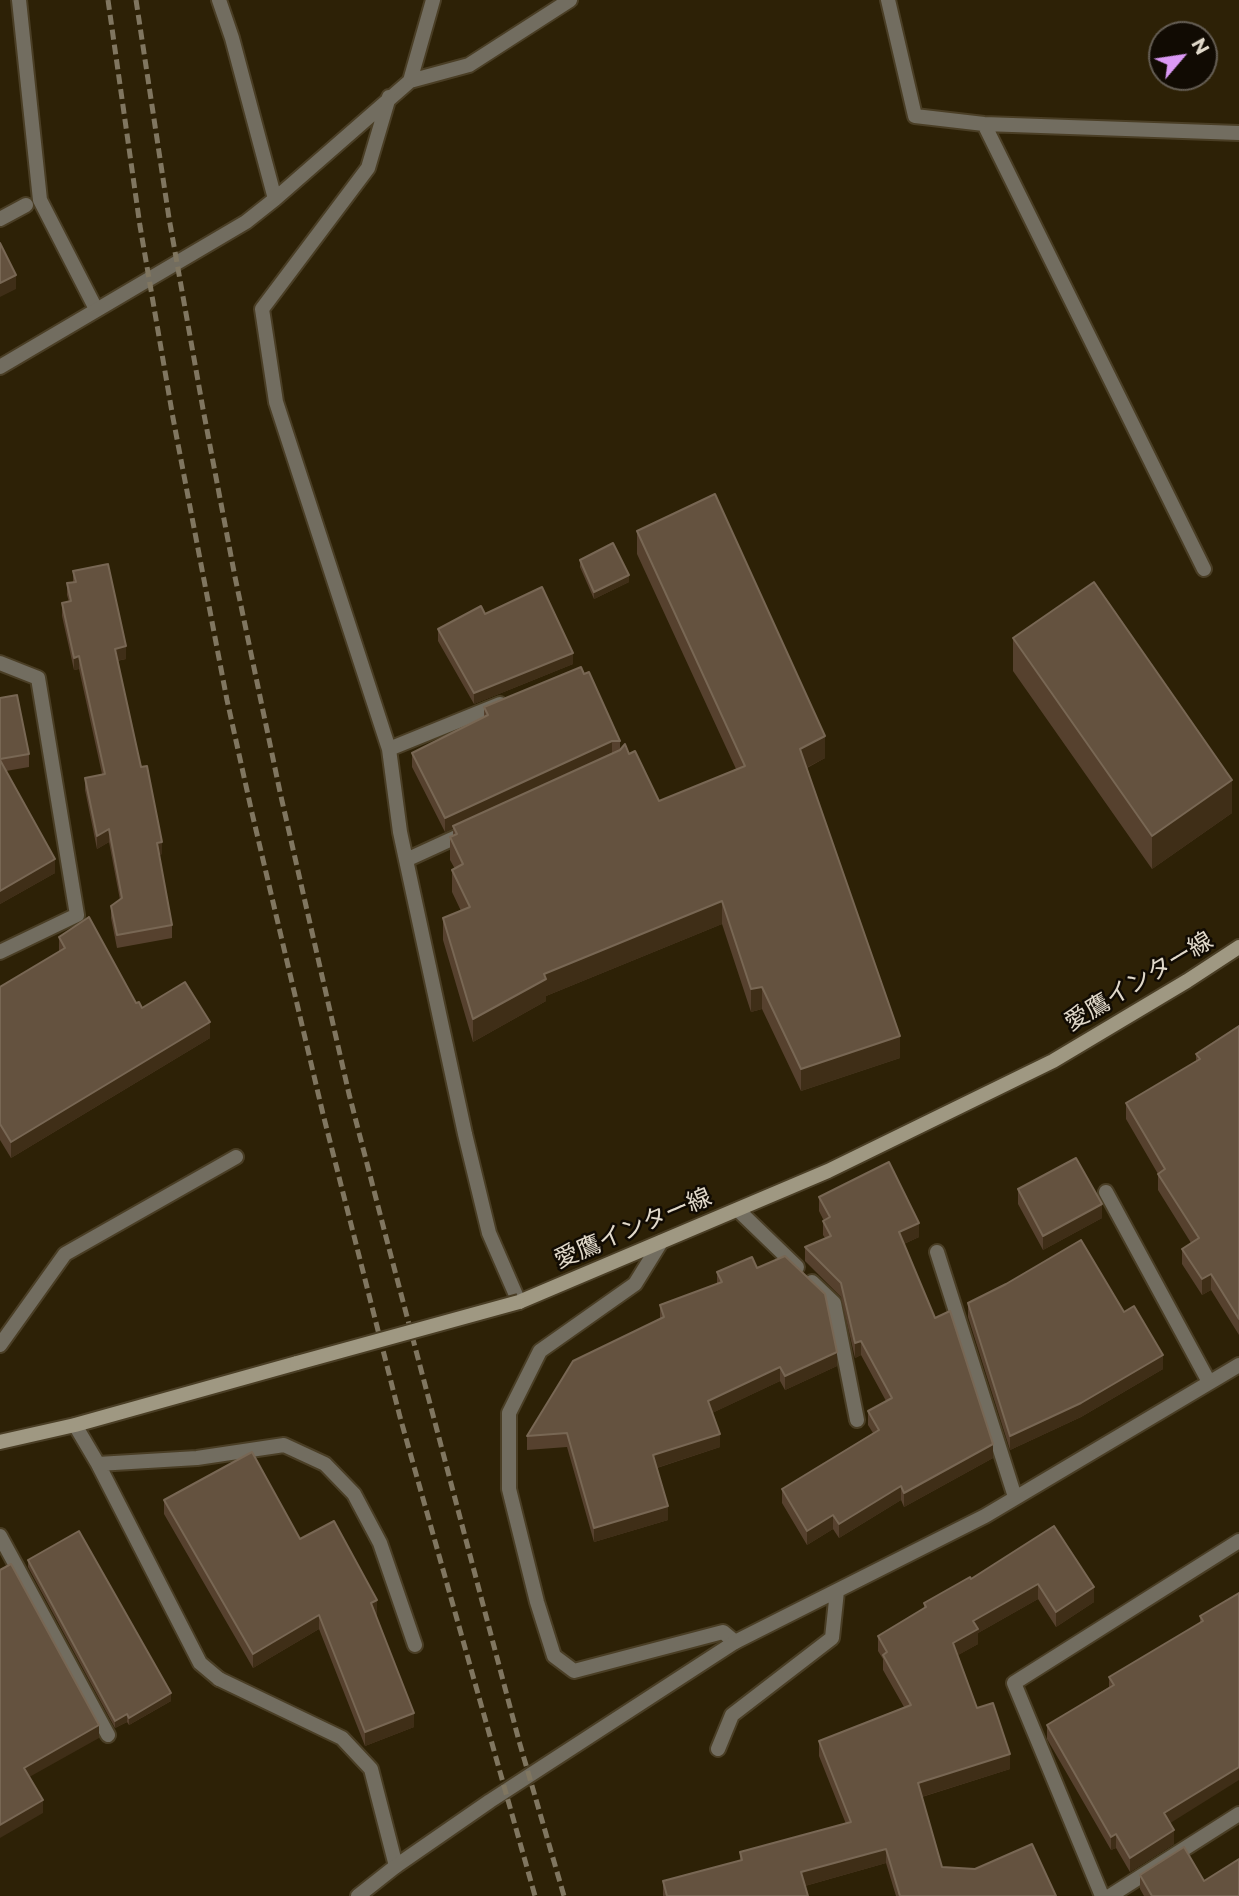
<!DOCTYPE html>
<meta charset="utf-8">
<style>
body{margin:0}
#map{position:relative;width:1239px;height:1896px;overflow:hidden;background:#2d2106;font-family:Montserrat,sans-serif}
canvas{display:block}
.north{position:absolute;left:1148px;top:21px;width:70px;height:70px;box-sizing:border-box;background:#110b03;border:2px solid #645d53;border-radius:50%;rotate:61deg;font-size:19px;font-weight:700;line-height:28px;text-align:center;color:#e1d9ca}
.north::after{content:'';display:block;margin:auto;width:24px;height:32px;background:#db99f5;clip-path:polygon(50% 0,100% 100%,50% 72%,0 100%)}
</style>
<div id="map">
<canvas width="1239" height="1896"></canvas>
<div class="north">N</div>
</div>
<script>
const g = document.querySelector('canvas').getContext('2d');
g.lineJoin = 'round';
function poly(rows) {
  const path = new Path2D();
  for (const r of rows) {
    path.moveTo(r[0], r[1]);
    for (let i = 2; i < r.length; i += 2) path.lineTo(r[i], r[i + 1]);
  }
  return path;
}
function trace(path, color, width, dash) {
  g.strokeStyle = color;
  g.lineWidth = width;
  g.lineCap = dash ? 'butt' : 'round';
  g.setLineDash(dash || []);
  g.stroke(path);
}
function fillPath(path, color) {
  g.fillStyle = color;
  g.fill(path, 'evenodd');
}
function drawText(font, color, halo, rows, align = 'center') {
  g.font = font + ' Montserrat,"Noto Sans JP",sans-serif';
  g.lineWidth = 5;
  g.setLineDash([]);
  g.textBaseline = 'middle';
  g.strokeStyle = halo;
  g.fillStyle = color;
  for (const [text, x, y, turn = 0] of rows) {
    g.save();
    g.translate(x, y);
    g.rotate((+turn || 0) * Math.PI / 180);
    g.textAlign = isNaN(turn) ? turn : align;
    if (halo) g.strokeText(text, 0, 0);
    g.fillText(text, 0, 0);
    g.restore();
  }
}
const lane = poly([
 [19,0,40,200,96,309],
 [0,219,26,205],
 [738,1210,797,1267],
 [661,1242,635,1284,540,1351,509,1413,509,1489,537,1602,554,1656,574,1671,723,1632,735,1642],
 [812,1282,834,1303,857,1420],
 [219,1679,342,1738,371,1769,396,1866]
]);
const street = poly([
 [219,0,232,38,275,199],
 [888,0,915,116,984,124,1239,133],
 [410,81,469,65,570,0],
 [389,97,368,168,262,309,276,402,389,749,400,832,465,1134,489,1233,519,1302],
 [984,124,1204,569],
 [0,367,246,222,275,199,410,81,433,0],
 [0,663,38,678,77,915,0,952],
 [389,749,500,704],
 [406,860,465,833],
 [1106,1192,1209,1382],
 [937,1252,1015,1497],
 [0,1345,65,1254,236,1157],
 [75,1425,98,1464,197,1458,284,1445,325,1464,354,1494,380,1543,415,1645],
 [98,1464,200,1663,219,1679],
 [0,1536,108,1735],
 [718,1749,732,1715,832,1638,837,1591],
 [358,1896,396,1866,490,1801,735,1642,985,1516,1239,1365],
 [1102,1896,1014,1683,1239,1541],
 [1110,1896,1239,1814]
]);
const secondary = poly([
 [519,1302,828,1171,1053,1061,1187,981,1239,947],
 [0,1442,75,1425,297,1363]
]);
const rail = poly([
 [108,0,140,226,173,418,227,700,252,813,323,1114,400,1417,535,1896],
 [136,0,169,218,203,409,235,577,280,792,349,1094,386,1237,519,1741,564,1896]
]);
const secondaryBridge = poly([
 [297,1363,519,1302]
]);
const wall = poly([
 [637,531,825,758,807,768,900,1058,801,1091,762,1009,751,1012,722,924,546,996,546,1001,473,1042,443,940,443,918,461,911,452,892,452,870,455,869,450,860,450,837,453,836,453,828,445,832,412,767,412,753,484,717,484,707,620,741,620,750,629,754,659,801,736,769,637,554],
 [580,560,629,582,594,599,580,567],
 [73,571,126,659,117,661,141,767,162,854,159,855,172,925,172,938,117,948,111,918,111,906,120,900,109,842,97,849,85,790,85,778,102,774,79,669,74,670,62,616,62,603,69,602,67,595,67,583,73,582],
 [485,614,573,664,474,704,438,641,438,629],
 [1013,638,1232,813,1152,869,1013,671],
 [0,698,29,754,29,767,6,771,55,873,0,904],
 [59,937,142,1008,210,1038,11,1158,0,1140,0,987,59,952],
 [1239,1026,1239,1335,1211,1290,1202,1295,1182,1264,1182,1249,1191,1243,1158,1190,1158,1174,1126,1119,1126,1103,1196,1061,1196,1054],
 [1018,1189,1102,1218,1043,1250,1018,1204],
 [819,1197,919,1237,904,1244,993,1458,904,1507,901,1500,839,1538,833,1529,807,1545,782,1503,782,1489,873,1433,868,1425,868,1411,886,1401,861,1355,855,1358,841,1297,805,1261,805,1247,825,1238,823,1235,823,1221,824,1221,819,1211],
 [757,1268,837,1366,785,1390,780,1381,712,1413,720,1447,657,1468,668,1520,594,1542,567,1447,527,1450,527,1436,660,1319,660,1305,717,1284,717,1272],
 [968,1303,1124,1312,1163,1369,1081,1417,1010,1450,968,1317],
 [164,1500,300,1539,377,1614,376,1615,414,1727,365,1746,319,1629,253,1668,164,1514],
 [1054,1526,1094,1602,1056,1627,1038,1599,978,1633,978,1644,958,1655,977,1708,1010,1769,922,1797,942,1867,1056,1896,896,1896,886,1863,805,1886,808,1896,663,1896,663,1881,740,1860,740,1852,846,1824,819,1756,819,1741,904,1707,883,1670,883,1659,878,1651,878,1636,924,1608,924,1603,971,1579],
 [28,1560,171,1701,129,1725,127,1722,115,1728,28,1567],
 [1239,1593,1170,1823,1174,1844,1130,1872,1116,1848,1111,1850,1047,1739,1047,1725,1109,1687,1109,1677,1200,1623,1200,1616],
 [1140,1875,1204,1881,1239,1896,1144,1896,1140,1889]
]);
const shadedWall = poly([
 [16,275,16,289,0,297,0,283],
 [629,575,629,582,594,599,594,592],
 [126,646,126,659,115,661,115,649],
 [573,653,573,664,474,704,474,693],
 [79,656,79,669,74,670,74,658],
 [825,736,825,758,800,771,800,749],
 [612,741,612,755,445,832,445,818],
 [1232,780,1232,813,1152,869,1152,836],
 [109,829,109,842,97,849,97,836],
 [162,842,162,854,157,856,157,843],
 [55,859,55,873,0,904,0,891],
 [722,901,722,924,546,996,546,1001,473,1042,473,1019,544,974],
 [762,987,762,1009,751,1012,751,989],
 [210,1022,210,1038,11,1158,11,1142],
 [900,1036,900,1058,801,1091,801,1069],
 [1102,1204,1102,1218,1043,1250,1043,1236],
 [919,1223,919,1237,899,1246,899,1232],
 [1211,1274,1211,1290,1202,1295,1202,1279],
 [861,1341,861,1355,855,1358,855,1343],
 [837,1352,837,1366,785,1390,785,1376],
 [1163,1355,1163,1369,1081,1417,1010,1450,1010,1436],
 [780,1367,780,1381,708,1415,708,1401],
 [720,1434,720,1447,653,1469,653,1455],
 [993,1444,993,1458,904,1507,904,1493],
 [901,1486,901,1500,839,1538,839,1524],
 [668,1506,668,1520,594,1542,594,1528],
 [833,1515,833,1529,807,1545,807,1531],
 [1038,1584,1038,1599,978,1633,978,1644,953,1658,953,1643,973,1621],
 [1094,1587,1094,1602,1056,1627,1056,1612],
 [377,1600,377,1614,371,1617,371,1603],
 [319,1615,319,1629,253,1668,253,1654],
 [171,1693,171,1701,129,1725,129,1718],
 [414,1713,414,1727,365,1746,365,1732],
 [127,1714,127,1722,115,1728,115,1721],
 [99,1725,99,1738,24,1780,24,1768],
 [1010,1754,1010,1769,918,1798,918,1783],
 [1239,1767,1239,1780,1164,1827,1164,1813],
 [43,1800,43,1813,0,1838,0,1825],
 [1174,1830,1174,1844,1130,1872,1130,1858],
 [1116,1834,1116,1848,1111,1850,1111,1837],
 [886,1849,886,1863,801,1887,801,1872]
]);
const building = poly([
 [0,243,16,275,0,283,0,243],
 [715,494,825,736,800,749,900,1036,801,1069,762,987,751,989,722,901,544,974,546,979,473,1019,443,918,470,907,452,870,463,864,450,837,457,834,453,826,620,750,625,744,629,754,635,751,659,801,745,766,637,531,715,494],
 [613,543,629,575,594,592,580,560,613,543],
 [108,564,126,646,115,649,141,767,147,766,162,842,157,843,172,925,117,935,111,906,122,898,109,829,97,836,85,778,105,774,79,656,74,658,62,603,71,601,67,583,76,582,73,571,108,564],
 [1094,582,1232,780,1152,836,1013,638,1094,582],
 [542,587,573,653,474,693,438,629,481,606,485,614,542,587],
 [581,667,584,674,589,672,620,741,612,741,445,818,412,753,488,715,484,707,581,667],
 [17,695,29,754,0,759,0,698,17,695],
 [0,760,55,859,0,891,0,760],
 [89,917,136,1003,139,1002,142,1008,185,982,210,1022,11,1142,0,1124,0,987,65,948,59,937,89,917],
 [1239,1026,1239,1319,1211,1274,1202,1279,1182,1249,1199,1238,1158,1174,1165,1169,1126,1103,1200,1059,1196,1054,1239,1026],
 [1076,1158,1102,1204,1043,1236,1018,1189,1076,1158],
 [889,1162,919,1223,899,1232,935,1318,950,1311,993,1444,904,1493,901,1486,839,1524,833,1515,807,1531,782,1489,879,1430,868,1411,892,1398,861,1341,855,1343,841,1283,805,1247,831,1236,823,1221,830,1217,819,1197,889,1162],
 [1081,1240,1124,1312,1134,1306,1163,1355,1081,1403,1010,1436,968,1303,1006,1284,1081,1240],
 [785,1256,825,1294,837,1352,785,1376,780,1367,708,1401,720,1434,653,1455,668,1506,594,1528,567,1433,527,1436,573,1361,664,1317,660,1305,722,1282,717,1272,752,1257,757,1268,785,1256],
 [252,1452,300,1539,334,1521,377,1600,371,1603,414,1713,365,1732,319,1615,253,1654,164,1500,252,1452],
 [1054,1526,1094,1587,1056,1612,1038,1584,973,1621,978,1629,953,1643,977,1708,993,1703,1010,1754,918,1783,942,1867,975,1869,1032,1844,1056,1896,900,1896,886,1849,801,1872,808,1896,667,1896,663,1881,742,1860,740,1852,851,1822,819,1741,911,1705,883,1655,887,1652,878,1636,926,1607,924,1603,970,1577,971,1579,1054,1526],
 [79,1531,171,1693,129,1718,127,1714,115,1721,28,1560,79,1531],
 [11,1564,99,1725,24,1768,43,1800,0,1825,0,1570,11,1564],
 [1239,1593,1239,1767,1164,1813,1174,1830,1130,1858,1116,1834,1111,1837,1047,1725,1114,1685,1109,1677,1203,1621,1200,1616,1239,1593],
 [1184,1847,1204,1881,1239,1859,1239,1896,1152,1896,1140,1875,1184,1847]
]);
const streetNames = [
 ["愛鷹インター線",1139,982,-31],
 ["愛鷹インター線",633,1229,-23]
];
trace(lane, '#4a3e25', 18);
trace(street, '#4a3e25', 18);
trace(secondary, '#4a3e25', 18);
trace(lane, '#726d60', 14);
trace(street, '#726d60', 14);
trace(secondary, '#9f9882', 14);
trace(rail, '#807660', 5, [10, 5]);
trace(secondaryBridge, '#4a3e25', 18, []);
trace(secondaryBridge, '#9f9882', 14);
fillPath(wall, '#56412e');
fillPath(shadedWall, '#3f2e17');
fillPath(building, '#64523f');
trace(building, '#786754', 2);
drawText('24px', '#e1d9ca', '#110b03', streetNames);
</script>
